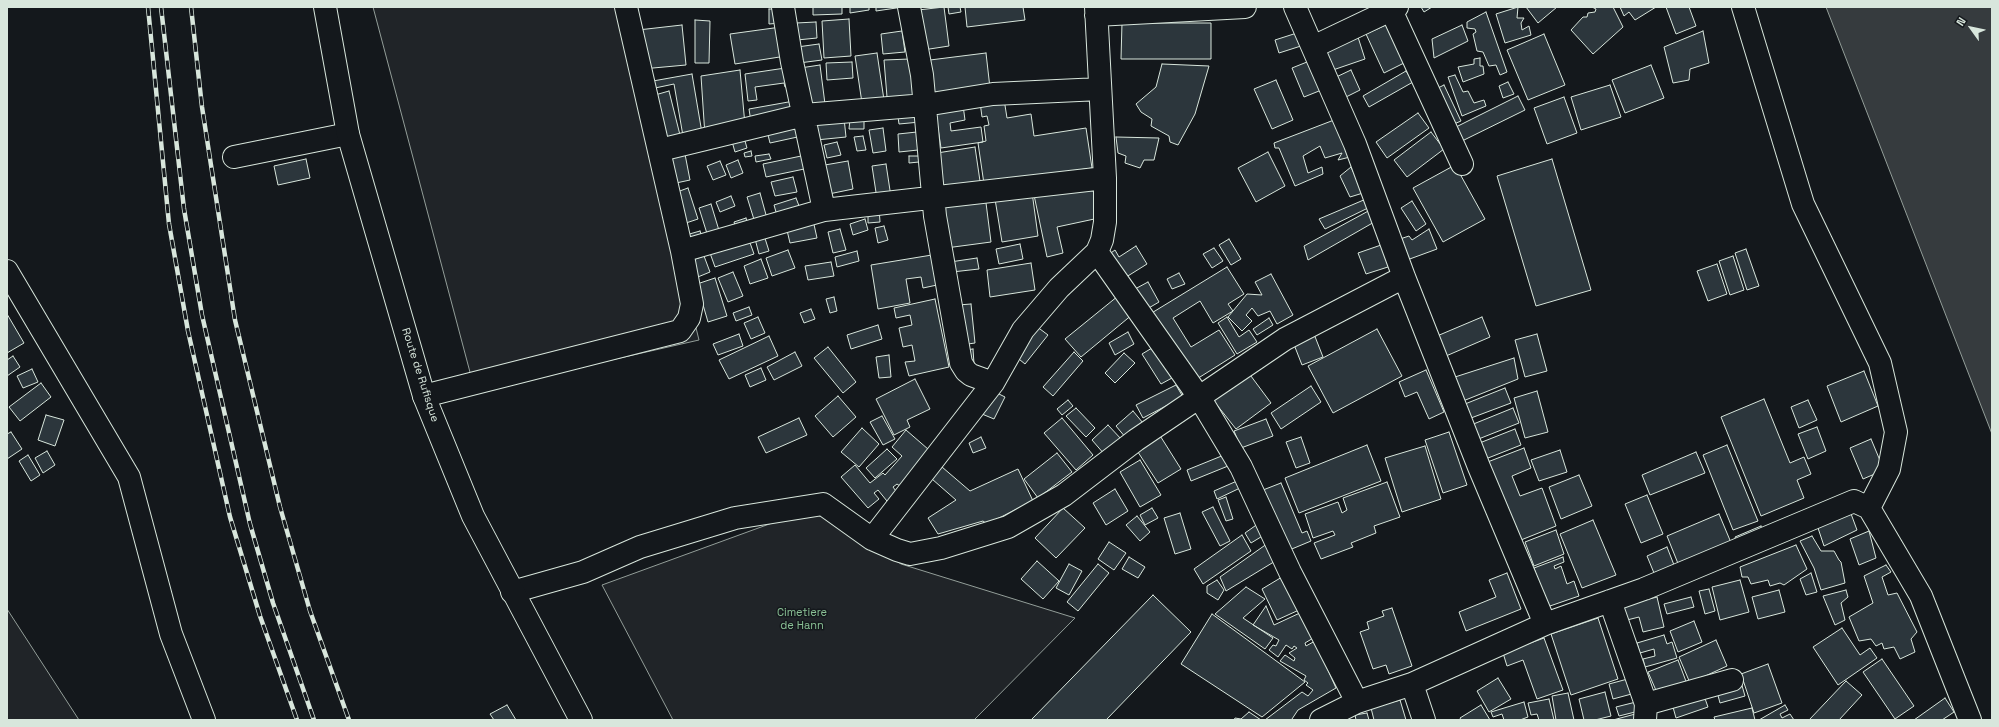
<!DOCTYPE html>
<style>
body{margin:0}
#map{position:relative;width:1999px;height:727px;overflow:hidden;background:#14181c;font-family:"Space Grotesk",sans-serif}
canvas{display:block}
.frame{position:absolute;inset:0;border:8px solid #d8e6dc;pointer-events:none}
.north{position:absolute;left:1951px;top:8px;width:40px;height:40px;-webkit-text-stroke:3px #14181c;paint-order:stroke;rotate:303deg;font-size:11px;font-weight:700;line-height:16px;text-align:center;color:#d8e6dc}
.north::after{content:'';display:block;margin:auto;width:14px;height:18px;background:#d8e6dc;clip-path:polygon(50% 0,100% 100%,50% 72%,0 100%)}
</style>
<div id="map">
<canvas width="1999" height="727"></canvas>
<div class="frame"></div>
<div class="north">N</div>
</div>
<script>
const g = document.querySelector('canvas').getContext('2d');
g.lineJoin = 'round';
function fillPath(path, color) {
  g.fillStyle = color;
  g.fill(path, 'evenodd');
}
function poly(rows) {
  const path = new Path2D();
  for (const r of rows) {
    path.moveTo(r[0], r[1]);
    for (let i = 2; i < r.length; i += 2) path.lineTo(r[i], r[i + 1]);
  }
  return path;
}
function trace(path, color, width, dash) {
  g.strokeStyle = color;
  g.lineWidth = width;
  g.lineCap = dash ? 'butt' : 'round';
  g.setLineDash(dash || []);
  g.stroke(path);
}
function drawText(font, color, halo, rows, align = 'center') {
  g.font = font + ' "Space Grotesk",sans-serif';
  g.lineWidth = 3;
  g.setLineDash([]);
  g.textBaseline = 'middle';
  g.strokeStyle = halo;
  g.fillStyle = color;
  for (const [text, x, y, turn = 0] of rows) {
    g.save();
    g.translate(x, y);
    g.rotate((+turn || 0) * Math.PI / 180);
    g.textAlign = isNaN(turn) ? turn : align;
    if (halo) g.strokeText(text, 0, 0);
    g.fillText(text, 0, 0);
    g.restore();
  }
}
const green = poly([
 [373,7,621,7,650,142,699,340,475,391,373,7],
 [816,507,901,564,1075,618,974,720,673,720,602,585,816,507],
 [7,609,79,720,7,720,7,609]
]);
const water = poly([
 [1826,7,1992,7,1992,434,1978,398,1826,7]
]);
const building = poly([
 [813,7,842,7,842,14,813,15,813,7],
 [850,7,869,7,869,10,850,13,850,7],
 [876,7,903,7,876,11,876,7],
 [944,7,949,46,923,50,918,10,944,7],
 [948,7,960,7,961,12,949,14,948,7],
 [965,7,1023,7,1025,20,967,27,965,7],
 [1421,7,1432,7,1424,12,1421,7],
 [1518,7,1517,18,1524,18,1521,23,1522,30,1529,26,1531,35,1505,43,1496,14,1518,7],
 [1526,7,1557,7,1538,23,1526,7],
 [1592,7,1613,7,1623,27,1593,54,1571,30,1583,17,1587,17,1588,13,1595,12,1596,9,1592,7],
 [1620,7,1656,7,1635,20,1629,12,1624,16,1620,7],
 [1666,7,1689,7,1696,26,1676,34,1666,7],
 [769,9,780,9,781,23,769,24,769,9],
 [1486,12,1507,72,1500,75,1496,65,1489,66,1483,52,1477,51,1473,34,1476,32,1475,29,1467,28,1467,22,1486,12],
 [849,19,851,56,824,58,822,21,849,19],
 [695,20,710,21,709,63,695,63,695,20],
 [816,22,817,38,797,40,796,23,816,22],
 [1122,23,1211,23,1211,59,1121,59,1122,23],
 [682,25,686,65,642,69,638,30,682,25],
 [1386,25,1404,63,1384,73,1366,34,1386,25],
 [1462,25,1468,41,1434,58,1432,39,1462,25],
 [781,27,786,56,735,64,730,34,781,27],
 [902,31,905,52,883,54,881,34,902,31],
 [1703,31,1709,63,1690,69,1689,80,1673,83,1664,47,1703,31],
 [1300,32,1304,45,1279,53,1275,40,1300,32],
 [1357,34,1365,59,1330,71,1321,46,1357,34],
 [1544,34,1565,85,1528,100,1507,50,1544,34],
 [819,44,822,60,799,63,797,47,819,44],
 [877,53,884,100,862,103,855,56,877,53],
 [986,53,990,88,935,95,930,60,986,53],
 [1480,58,1480,66,1483,66,1484,74,1463,82,1458,67,1474,64,1474,59,1480,58],
 [910,59,913,96,887,97,884,60,910,59],
 [1312,60,1324,89,1304,97,1292,68,1312,60],
 [852,62,853,78,827,80,826,63,852,62],
 [1162,64,1209,66,1195,114,1178,145,1170,142,1169,136,1151,126,1152,119,1141,112,1136,104,1156,87,1162,64],
 [820,65,825,104,805,106,800,68,820,65],
 [1651,65,1664,98,1625,113,1612,80,1651,65],
 [792,67,794,86,785,87,784,83,755,87,757,100,748,101,745,74,792,67],
 [740,70,745,125,705,136,701,76,740,70],
 [1351,70,1360,90,1342,99,1332,79,1351,70],
 [1406,71,1413,82,1369,107,1363,96,1406,71],
 [692,74,702,133,683,136,674,84,655,88,653,81,692,74],
 [1455,75,1463,92,1468,91,1474,103,1484,100,1486,106,1462,116,1448,77,1455,75],
 [1276,80,1293,120,1272,129,1254,89,1276,80],
 [1508,82,1514,94,1503,98,1499,86,1508,82],
 [1444,85,1461,121,1454,124,1438,88,1444,85],
 [1610,85,1621,117,1581,130,1571,97,1610,85],
 [669,91,681,139,667,143,655,95,669,91],
 [1518,96,1525,110,1460,142,1454,128,1518,96],
 [1564,97,1577,133,1547,144,1534,108,1564,97],
 [1004,99,1007,118,1031,114,1034,136,1086,128,1092,168,984,184,978,143,986,141,984,126,989,125,987,116,982,117,980,102,1004,99],
 [794,101,796,115,751,122,749,109,794,101],
 [963,105,965,120,950,123,951,131,981,127,983,142,941,148,935,109,963,105],
 [919,108,920,122,899,124,897,110,919,108],
 [1418,113,1429,128,1387,158,1376,142,1418,113],
 [844,118,846,137,816,140,814,121,844,118],
 [850,119,864,120,864,129,849,129,850,119],
 [799,120,802,136,770,143,766,127,799,120],
 [1334,120,1350,157,1338,160,1342,153,1325,158,1320,146,1303,156,1308,173,1322,167,1323,174,1295,186,1279,148,1275,148,1274,143,1334,120],
 [883,128,886,151,873,153,869,130,883,128],
 [917,132,918,150,899,152,898,134,917,132],
 [1431,132,1444,149,1407,177,1394,160,1431,132],
 [743,134,747,148,735,152,731,138,743,134],
 [863,136,866,150,857,151,854,137,863,136],
 [1116,137,1159,138,1154,160,1144,160,1140,168,1125,163,1126,156,1118,153,1116,137],
 [837,142,841,155,827,158,824,145,837,142],
 [975,147,981,188,943,194,937,153,975,147],
 [684,149,690,180,676,183,670,152,684,149],
 [751,151,752,156,745,157,744,153,751,151],
 [1268,152,1285,186,1256,202,1238,168,1268,152],
 [769,154,771,159,756,162,755,156,769,154],
 [806,155,809,168,766,177,763,164,806,155],
 [909,156,919,156,919,162,909,163,909,156],
 [306,159,310,178,278,185,274,166,306,159],
 [1552,159,1591,290,1536,306,1497,176,1552,159],
 [738,160,743,173,731,178,726,165,738,160],
 [720,161,726,175,713,180,707,166,720,161],
 [848,161,853,189,824,195,819,166,848,161],
 [886,164,891,197,877,199,872,166,886,164],
 [1455,165,1485,219,1443,242,1413,188,1455,165],
 [1351,167,1363,193,1350,197,1340,176,1351,167],
 [793,177,797,192,775,196,771,182,793,177],
 [1092,182,1099,218,1057,227,1063,253,1047,257,1034,195,1092,182],
 [688,188,698,219,686,223,677,192,688,188],
 [1032,192,1038,236,1002,242,995,199,1032,192],
 [760,193,768,222,756,226,747,197,760,193],
 [985,195,991,242,946,248,940,201,985,195],
 [731,196,735,206,720,212,716,202,731,196],
 [796,198,801,211,778,219,774,205,796,198],
 [1366,199,1370,207,1325,229,1319,219,1366,199],
 [1412,201,1426,224,1416,231,1401,208,1412,201],
 [711,204,721,237,709,240,699,208,711,204],
 [868,208,879,208,880,222,868,223,868,208],
 [1372,209,1376,221,1308,260,1304,246,1372,209],
 [746,218,749,229,737,232,734,222,746,218],
 [865,219,868,230,853,235,850,224,865,219],
 [813,220,817,238,790,243,786,226,813,220],
 [884,226,888,240,878,243,875,228,884,226],
 [840,229,846,250,833,253,828,232,840,229],
 [1429,229,1437,249,1407,260,1400,239,1409,236,1412,240,1429,229],
 [700,231,704,242,690,247,686,235,700,231],
 [763,232,769,251,759,254,754,235,763,232],
 [1229,239,1241,259,1231,265,1219,245,1229,239],
 [749,240,754,254,715,267,710,253,749,240],
 [1020,244,1023,259,999,264,996,249,1020,244],
 [1384,244,1391,266,1366,274,1358,253,1384,244],
 [1136,246,1147,264,1123,279,1108,255,1115,250,1119,257,1136,246],
 [1214,248,1223,261,1212,268,1203,254,1214,248],
 [1746,249,1759,286,1747,290,1735,253,1746,249],
 [788,250,795,268,772,276,766,258,788,250],
 [857,251,859,261,837,267,835,257,857,251],
 [932,255,937,285,923,288,921,277,906,279,910,303,878,309,871,265,932,255],
 [704,256,710,272,693,279,687,262,704,256],
 [1733,256,1744,290,1730,295,1719,261,1733,256],
 [977,258,979,269,952,272,950,262,977,258],
 [761,259,768,278,750,284,744,266,761,259],
 [831,262,834,276,808,280,805,266,831,262],
 [1031,263,1035,290,990,297,987,270,1031,263],
 [1717,264,1727,294,1708,301,1697,271,1717,264],
 [1227,267,1244,294,1228,304,1233,311,1213,323,1200,301,1173,318,1191,347,1219,330,1235,355,1192,382,1150,314,1227,267],
 [733,272,743,296,728,302,718,278,733,272],
 [1179,273,1185,284,1172,289,1167,279,1179,273],
 [1271,274,1293,315,1277,324,1270,311,1258,316,1252,308,1246,315,1252,321,1242,331,1228,317,1247,294,1262,295,1255,282,1271,274],
 [715,278,727,316,708,322,697,284,715,278],
 [1148,282,1159,302,1147,309,1135,289,1148,282],
 [1118,296,1133,314,1081,357,1065,339,1118,296],
 [834,297,837,311,830,313,826,299,834,297],
 [935,299,949,367,909,376,905,362,915,361,912,345,903,347,899,328,912,325,910,315,896,318,894,308,935,299],
 [971,304,975,343,961,345,958,305,971,304],
 [749,307,752,315,736,321,733,313,749,307],
 [811,309,815,319,804,323,800,313,811,309],
 [7,314,24,343,7,353,7,314],
 [758,317,765,333,751,339,744,323,758,317],
 [1227,317,1239,337,1249,330,1257,342,1237,354,1218,323,1227,317],
 [1482,317,1490,337,1446,356,1437,336,1482,317],
 [1269,318,1273,325,1257,335,1253,329,1269,318],
 [878,325,882,339,851,349,847,335,878,325],
 [1036,326,1048,335,1025,364,1014,355,1036,326],
 [1377,329,1402,376,1333,413,1308,366,1377,329],
 [1128,332,1134,344,1115,355,1109,343,1128,332],
 [739,334,743,346,718,355,713,344,739,334],
 [1314,334,1323,357,1302,365,1293,342,1314,334],
 [1537,334,1547,371,1525,377,1515,340,1537,334],
 [769,336,778,356,729,379,719,360,769,336],
 [828,347,856,382,843,393,814,358,828,347],
 [1152,348,1172,378,1161,384,1142,354,1152,348],
 [973,349,974,364,965,350,973,349],
 [795,352,802,366,774,380,767,367,795,352],
 [1074,352,1083,361,1053,396,1043,387,1074,352],
 [1124,353,1135,363,1115,383,1105,373,1124,353],
 [889,355,891,377,879,378,876,357,889,355],
 [13,356,20,367,7,376,7,360,13,356],
 [1514,358,1518,379,1463,401,1455,377,1514,358],
 [761,368,766,380,750,387,745,375,761,368],
 [1245,368,1271,403,1236,429,1209,395,1245,368],
 [32,369,38,382,23,388,17,376,32,369],
 [1426,370,1444,412,1429,419,1417,392,1405,397,1399,382,1426,370],
 [1864,371,1878,406,1841,422,1827,386,1864,371],
 [915,379,930,409,907,420,910,427,894,435,876,399,915,379],
 [41,383,51,397,20,421,9,407,41,383],
 [1176,385,1183,397,1143,418,1136,405,1176,385],
 [1311,386,1321,402,1281,429,1271,413,1311,386],
 [1505,388,1511,403,1471,418,1465,404,1505,388],
 [993,391,1005,397,994,419,982,414,993,391],
 [1537,391,1548,432,1525,438,1514,398,1537,391],
 [838,396,856,417,833,437,815,416,838,396],
 [1764,399,1790,463,1804,457,1811,474,1797,480,1804,498,1761,516,1721,417,1764,399],
 [1068,400,1073,406,1062,415,1057,409,1068,400],
 [1808,400,1817,420,1799,428,1791,407,1808,400],
 [1076,408,1095,428,1086,437,1066,416,1076,408],
 [1513,408,1519,423,1476,440,1471,425,1513,408],
 [1133,411,1143,423,1126,438,1116,426,1133,411],
 [46,415,64,420,55,446,38,440,46,415],
 [882,416,895,439,883,445,870,422,882,416],
 [799,418,807,435,766,453,758,437,799,418],
 [1062,418,1093,455,1076,470,1044,433,1062,418],
 [1266,419,1273,436,1241,448,1234,431,1266,419],
 [1108,425,1122,440,1105,455,1092,440,1108,425],
 [1817,427,1826,451,1808,459,1798,434,1817,427],
 [862,428,879,444,859,467,841,452,862,428],
 [1515,429,1521,445,1483,460,1477,444,1515,429],
 [906,430,936,456,907,491,897,484,893,487,901,498,891,506,878,490,874,493,879,499,868,508,841,477,855,465,870,483,883,473,885,475,902,456,892,447,906,430],
 [11,432,22,449,7,459,7,434,11,432],
 [1449,432,1467,485,1443,493,1425,440,1449,432],
 [1159,434,1181,469,1158,483,1136,449,1159,434],
 [981,437,986,448,973,453,969,443,981,437],
 [1301,437,1310,463,1296,468,1286,442,1301,437],
 [1871,439,1884,470,1863,479,1850,448,1871,439],
 [1367,445,1381,481,1299,513,1285,478,1367,445],
 [1727,445,1758,521,1733,530,1703,455,1727,445],
 [1425,446,1441,499,1402,512,1385,458,1425,446],
 [1524,448,1531,468,1512,476,1520,496,1542,488,1556,526,1516,542,1485,463,1524,448],
 [887,449,897,459,875,478,866,468,887,449],
 [1560,450,1567,472,1539,481,1531,460,1560,450],
 [47,451,55,465,43,473,35,458,47,451],
 [1696,452,1705,473,1650,495,1642,475,1696,452],
 [1057,453,1072,472,1038,498,1024,479,1057,453],
 [1229,453,1233,464,1191,481,1187,470,1229,453],
 [28,455,40,475,31,481,19,461,28,455],
 [1140,460,1161,495,1140,507,1120,472,1140,460],
 [942,467,970,491,1018,469,1033,501,987,524,983,521,938,534,928,518,956,500,932,479,942,467],
 [1579,475,1592,506,1561,519,1549,487,1579,475],
 [1237,481,1240,488,1217,499,1214,491,1237,481],
 [1387,482,1400,517,1374,526,1376,533,1351,543,1353,547,1321,559,1314,543,1335,535,1333,531,1313,538,1305,514,1338,502,1342,513,1347,510,1343,498,1387,482],
 [1281,483,1302,533,1307,531,1311,541,1287,551,1263,490,1281,483],
 [1115,489,1128,511,1106,525,1093,503,1115,489],
 [1647,495,1663,534,1641,543,1625,504,1647,495],
 [1226,497,1233,519,1226,521,1218,500,1226,497],
 [1213,507,1230,541,1220,546,1202,512,1213,507],
 [1063,508,1085,528,1056,558,1035,538,1063,508],
 [1152,508,1158,518,1145,525,1140,515,1152,508],
 [1850,511,1857,530,1824,546,1818,528,1850,511],
 [1180,513,1191,549,1175,554,1164,518,1180,513],
 [1719,514,1732,545,1679,566,1667,536,1719,514],
 [1137,516,1150,532,1140,541,1126,525,1137,516],
 [1593,520,1616,575,1582,588,1560,534,1593,520],
 [1262,521,1269,532,1251,543,1245,533,1262,521],
 [1761,526,1764,534,1738,545,1735,537,1761,526],
 [1556,530,1564,554,1534,566,1525,542,1556,530],
 [1869,531,1876,558,1859,565,1850,539,1869,531],
 [1242,535,1251,551,1203,584,1194,569,1242,535],
 [1812,536,1821,551,1834,551,1839,560,1841,562,1845,583,1821,590,1814,568,1800,541,1812,536],
 [1271,541,1277,560,1226,591,1220,577,1271,541],
 [1109,542,1126,553,1114,570,1098,559,1109,542],
 [1796,545,1807,569,1784,585,1780,583,1770,586,1768,580,1751,584,1748,577,1742,577,1740,567,1796,545],
 [1667,547,1674,565,1654,573,1647,556,1667,547],
 [1129,557,1145,567,1138,578,1122,569,1129,557],
 [1563,557,1564,562,1554,566,1555,569,1561,566,1567,584,1574,581,1579,596,1547,607,1534,568,1563,557],
 [1037,561,1059,581,1043,599,1021,579,1037,561],
 [1069,564,1082,571,1069,595,1056,588,1069,564],
 [1098,564,1109,573,1078,611,1067,602,1098,564],
 [1886,565,1891,572,1882,577,1888,595,1897,593,1917,632,1911,639,1915,652,1900,659,1894,647,1884,649,1882,643,1876,646,1871,639,1859,641,1849,617,1873,603,1864,576,1886,565],
 [1507,573,1521,609,1466,631,1459,612,1496,597,1489,580,1507,573],
 [1811,573,1817,592,1806,595,1800,579,1811,573],
 [1282,577,1299,610,1277,620,1262,589,1282,577],
 [1217,580,1224,590,1218,600,1207,593,1207,586,1217,580],
 [1740,580,1749,612,1720,620,1712,587,1740,580],
 [1246,587,1265,599,1243,618,1273,638,1265,649,1215,614,1246,587],
 [1709,589,1715,611,1705,614,1699,591,1709,589],
 [1779,590,1785,612,1758,619,1752,597,1779,590],
 [1846,590,1848,597,1841,603,1845,620,1835,625,1823,596,1846,590],
 [1153,595,1191,632,1106,720,1031,720,1153,595],
 [1657,597,1664,627,1643,632,1639,617,1627,620,1623,606,1657,597],
 [1691,597,1694,607,1667,614,1664,604,1691,597],
 [1266,606,1274,625,1302,612,1315,637,1305,643,1306,646,1315,641,1336,688,1298,710,1292,719,1293,720,1265,720,1302,692,1308,696,1313,690,1306,685,1308,683,1304,680,1306,676,1280,661,1285,655,1294,661,1295,658,1289,653,1297,648,1294,646,1292,649,1286,645,1278,657,1269,650,1273,645,1276,646,1279,640,1253,625,1266,606],
 [1392,608,1412,666,1389,674,1386,665,1373,669,1360,632,1369,629,1367,622,1384,616,1382,611,1392,608],
 [1212,614,1305,682,1262,717,1181,664,1212,614],
 [1598,618,1618,679,1571,695,1551,634,1598,618],
 [1694,621,1702,642,1678,652,1670,631,1694,621],
 [1842,628,1860,655,1870,648,1877,658,1838,685,1813,647,1842,628],
 [1664,635,1667,644,1672,642,1677,658,1645,667,1643,659,1655,656,1654,649,1640,653,1637,643,1664,635],
 [1544,638,1563,690,1537,699,1523,660,1507,666,1503,653,1544,638],
 [1716,640,1727,666,1690,683,1679,657,1716,640],
 [1882,659,1914,706,1895,719,1863,672,1882,659],
 [1678,660,1687,684,1658,695,1648,672,1678,660],
 [1768,664,1782,703,1754,713,1741,674,1768,664],
 [1635,677,1639,692,1613,699,1609,684,1635,677],
 [1498,678,1511,699,1489,712,1477,691,1498,678],
 [1846,681,1862,695,1839,720,1809,720,1846,681],
 [1741,682,1745,696,1720,703,1716,688,1741,682],
 [1702,690,1708,707,1676,718,1671,700,1702,690],
 [1605,692,1611,716,1595,720,1584,720,1579,699,1605,692],
 [1568,693,1574,720,1556,720,1552,696,1568,693],
 [1945,698,1954,712,1942,720,1914,720,1945,698],
 [1549,699,1554,720,1539,720,1537,714,1531,715,1528,703,1549,699],
 [1400,700,1406,720,1374,720,1371,708,1400,700],
 [1524,702,1528,717,1520,720,1504,720,1502,714,1493,717,1491,712,1524,702],
 [1636,702,1639,711,1619,716,1616,707,1636,702],
 [507,705,516,720,494,720,490,714,507,705],
 [1481,705,1490,720,1461,720,1460,718,1481,705],
 [1785,705,1788,710,1780,714,1782,718,1790,714,1794,720,1759,720,1785,705],
 [1752,708,1755,720,1715,720,1714,717,1752,708],
 [1249,712,1261,720,1234,720,1235,718,1241,719,1249,712],
 [1367,713,1369,720,1356,720,1355,715,1367,713],
 [1639,713,1640,720,1613,720,1639,713]
]);
const minor = poly([
 [783,7,792,62,824,210],
 [909,7,922,75,935,216,961,363,966,371,971,375,993,383],
 [1295,7,1355,144,1404,277,1479,467,1545,624],
 [1743,7,1803,204,1880,363,1896,432,1889,469,1869,508],
 [1391,10,1462,164],
 [1096,15,1245,7],
 [1313,47,1397,7],
 [660,150,804,115,925,105,993,94,1100,89],
 [234,157,348,134],
 [682,251,824,210,1105,178],
 [1097,252,1199,397,1241,467,1290,572,1357,702],
 [7,271,129,477,171,634,204,720],
 [424,396,680,331,689,318,692,304,682,251,626,7],
 [872,539,993,383,1023,330,1059,288,1097,252,1102,240,1105,222,1105,178,1096,7],
 [512,592,583,572,640,547,735,518,823,504,872,539,897,550,910,554,941,548,1008,527,1064,495,1136,440,1285,339,1404,277],
 [1610,601,1646,704],
 [1412,684,1424,720],
 [1321,720,1357,702,1412,684,1545,624,1644,589,1854,501,1869,508,1921,596,1970,720],
 [1645,720,1646,704,1732,680]
]);
const secondary = poly([
 [325,7,348,134,424,396,473,516,581,720]
]);
const rail = poly([
 [148,7,169,224,188,331,230,517,260,616,297,720],
 [161,7,184,209,202,315,250,524,273,603,314,720],
 [191,7,202,107,235,320,280,507,310,611,349,720]
]);
const streetNames = [
 ["Route de Rufisque",420,375,72]
];
const parkNames = [
 ["Cimetiere",802,613],
 ["de Hann",802,626]
];
fillPath(green, '#202428');
trace(green, '#939e99', 1);
fillPath(water, '#363b3e');
trace(water, '#939e99', 1);
fillPath(building, '#2c363c');
trace(building, '#d8e6dc', 1);
trace(minor, '#d8e6dc', 24);
trace(secondary, '#d8e6dc', 24);
trace(minor, '#14181c', 22);
trace(secondary, '#14181c', 22);
trace(rail, '#d8e6dc', 4.5);
trace(rail, '#14181c', 3, [9]);
drawText('11px', '#d8e6dc', '#14181c', streetNames);
drawText('11px', '#8ac095', '#14181c', parkNames);
</script>
